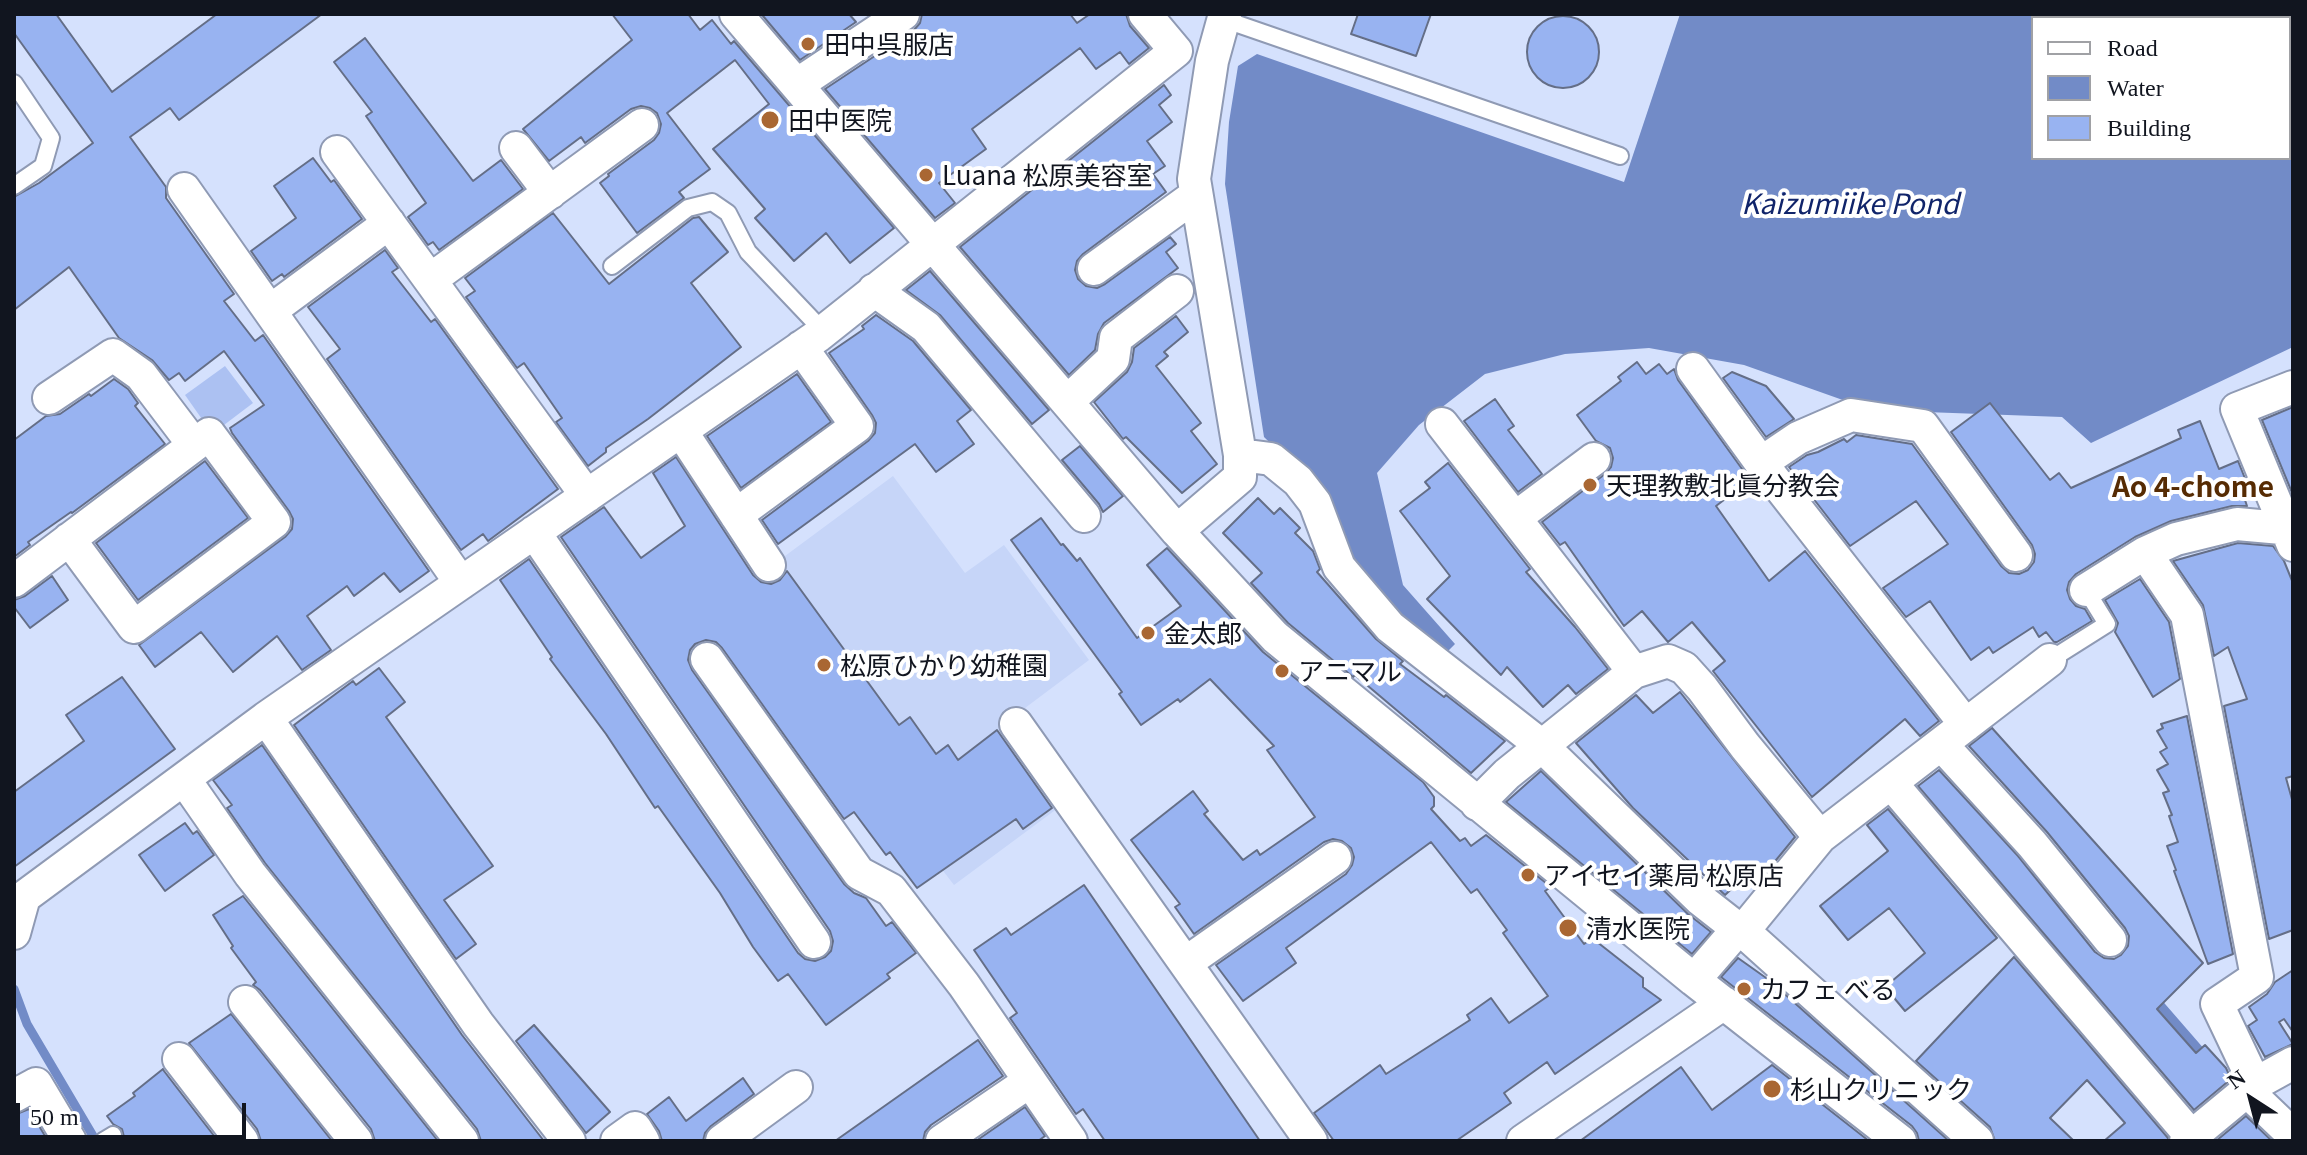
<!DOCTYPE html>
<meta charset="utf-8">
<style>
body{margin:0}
#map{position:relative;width:2307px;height:1155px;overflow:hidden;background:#d5e1fd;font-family:Georgia,serif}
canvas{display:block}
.frame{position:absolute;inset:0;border:16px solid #11151f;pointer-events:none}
.legend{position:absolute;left:2031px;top:16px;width:260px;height:144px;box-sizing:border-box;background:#fff;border:2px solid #a0a1a5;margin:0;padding:10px 14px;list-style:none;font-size:24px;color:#11151f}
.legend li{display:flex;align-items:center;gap:16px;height:40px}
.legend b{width:40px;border:2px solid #a0a1a5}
.north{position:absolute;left:2211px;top:1059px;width:80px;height:80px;-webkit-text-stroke:6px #fff;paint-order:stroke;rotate:324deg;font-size:22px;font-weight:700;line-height:32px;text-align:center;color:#11151f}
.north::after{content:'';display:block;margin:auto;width:28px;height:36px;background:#11151f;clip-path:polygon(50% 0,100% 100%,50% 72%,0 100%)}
.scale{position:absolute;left:16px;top:1103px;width:230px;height:36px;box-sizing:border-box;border:4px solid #11151f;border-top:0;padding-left:10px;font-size:24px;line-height:28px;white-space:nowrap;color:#11151f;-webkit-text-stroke:6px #fff;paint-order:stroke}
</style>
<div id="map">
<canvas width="2307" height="1155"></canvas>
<div class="frame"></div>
<ul class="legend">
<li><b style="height:10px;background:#fff"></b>Road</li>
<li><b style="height:22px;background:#728bc7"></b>Water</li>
<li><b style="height:22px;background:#98b3f1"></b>Building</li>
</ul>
<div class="north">N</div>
<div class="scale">50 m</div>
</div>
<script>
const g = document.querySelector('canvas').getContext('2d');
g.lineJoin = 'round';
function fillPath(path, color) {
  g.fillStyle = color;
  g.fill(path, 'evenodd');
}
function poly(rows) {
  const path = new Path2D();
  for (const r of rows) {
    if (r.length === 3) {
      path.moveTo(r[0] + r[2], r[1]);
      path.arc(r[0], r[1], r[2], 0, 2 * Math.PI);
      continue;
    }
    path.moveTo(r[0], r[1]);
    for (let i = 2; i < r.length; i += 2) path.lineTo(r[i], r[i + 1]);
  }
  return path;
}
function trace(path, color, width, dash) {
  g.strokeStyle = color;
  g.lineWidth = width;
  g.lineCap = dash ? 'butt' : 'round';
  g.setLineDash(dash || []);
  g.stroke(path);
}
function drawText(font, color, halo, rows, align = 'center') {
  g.font = font + ' Georgia,"Noto Sans JP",serif';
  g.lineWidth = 8;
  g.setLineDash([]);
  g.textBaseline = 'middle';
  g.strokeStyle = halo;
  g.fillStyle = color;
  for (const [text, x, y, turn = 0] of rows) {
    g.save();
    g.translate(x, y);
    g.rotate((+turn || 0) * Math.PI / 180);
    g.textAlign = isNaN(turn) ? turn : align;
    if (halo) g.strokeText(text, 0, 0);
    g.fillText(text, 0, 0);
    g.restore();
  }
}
const built = poly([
 [893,476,965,573,1004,545,1089,660,1017,714,1077,794,954,885,731,596]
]);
const green = poly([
 [225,366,253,403,224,425,204,422,185,395]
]);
const water = poly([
 [1680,14,2293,14,2293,347,2091,443,2062,417,1871,410,1744,365,1649,348,1565,354,1485,374,1419,425,1377,473,1403,585,1455,644,1443,656,1369,591,1307,479,1264,437,1225,184,1229,122,1238,66,1257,54,1624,182],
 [2033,18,2289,18,2289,158,2033,158]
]);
const stream = poly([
 [2040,933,2084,984,2095,976],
 [14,989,27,1024,96,1141],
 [2153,997,2206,1058]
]);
const building = poly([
 [14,14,56,14,112,92,217,14,322,14,179,120,170,108,130,137,166,187,166,198,234,294,224,301,255,341,263,335,429,571,400,592,384,573,354,596,347,586,307,616,331,650,302,670,277,636,233,672,201,632,155,667,139,645,285,537,292,529,293,519,289,511,232,433,230,428,264,405,224,351,185,381,179,373,169,380,152,360,119,338,69,267,14,310,14,197,39,183,93,143,14,33,14,14],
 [612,14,688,14,700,30,712,20,731,44,734,41,894,228,850,263,826,233,794,261,755,218,765,209,713,149,769,104,735,60,667,113,710,169,679,192,684,198,637,233,600,183,609,176,608,174,654,140,659,133,661,124,657,113,650,108,641,106,631,109,585,143,581,137,549,161,523,129,632,40,612,14],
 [766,14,849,14,856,22,800,60,763,16,766,14],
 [922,14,1070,14,1077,23,1090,14,1126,14,1130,26,1149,48,1129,64,1120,52,1096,69,1080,48,972,129,986,149,939,183,955,203,935,218,825,89,914,30,920,23,922,14],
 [1358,14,1431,14,1416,56,1351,34,1358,14],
 [1563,52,36],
 [365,38,473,181,501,160,523,189,439,250,433,242,428,245,408,217,426,203,366,116,372,112,334,62,365,38],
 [1164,85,1171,95,1159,105,1172,122,1147,141,1165,166,1153,174,1166,192,1083,254,1077,261,1075,270,1078,279,1086,286,1097,288,1105,284,1170,237,1176,244,1166,252,1178,268,1104,323,1098,334,1095,350,1069,375,960,247,1164,85],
 [313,158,331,182,334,180,362,219,284,277,282,274,272,281,251,251,296,218,274,186,313,158],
 [553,213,609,284,693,218,699,217,728,252,691,283,741,347,648,419,606,448,606,452,588,466,556,422,562,418,524,363,517,368,466,297,475,291,465,278,553,213],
 [385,250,398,268,392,272,431,322,435,319,558,489,488,541,483,534,461,550,327,359,340,349,308,307,385,250],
 [930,271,1049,410,1032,424,940,315,906,290,930,271],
 [876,315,913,341,971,410,957,421,974,444,936,472,915,444,778,544,762,520,868,441,875,433,876,423,872,415,829,353,864,329,862,326,876,315],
 [1176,316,1188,332,1164,352,1168,356,1156,366,1201,423,1191,431,1217,464,1182,493,1126,437,1123,439,1094,402,1127,372,1132,362,1134,348,1176,316],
 [1637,362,1646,374,1659,364,1667,374,1674,369,1678,380,1750,480,1716,506,1769,581,1805,551,1939,721,1920,736,1905,719,1812,797,1713,671,1725,661,1692,622,1668,642,1642,611,1624,626,1565,542,1560,545,1542,522,1605,474,1611,467,1613,458,1610,448,1596,441,1577,415,1621,381,1618,377,1637,362],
 [1732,372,1766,386,1794,419,1766,437,1723,378,1732,372],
 [797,374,831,422,741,488,707,436,797,374],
 [114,379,128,389,138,403,135,406,165,444,72,513,71,512,28,542,30,545,14,557,14,440,46,416,60,414,89,394,91,396,114,379],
 [1495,399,1514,426,1508,430,1542,474,1518,492,1464,421,1495,399],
 [1990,403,2050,480,2059,473,2071,488,2181,438,2178,430,2200,421,2219,469,2238,461,2250,491,2243,494,2247,506,2232,506,2171,521,2135,537,2076,574,2069,582,2067,590,2070,599,2076,606,2085,609,2092,621,2057,642,2054,642,2046,632,2039,637,2033,627,1993,653,1989,647,1971,660,1930,601,1906,617,1883,588,1948,544,1916,501,1850,546,1789,467,1807,455,1818,452,1844,439,1847,442,1856,435,1912,444,2001,566,2009,573,2019,574,2028,570,2034,562,2035,554,2032,545,1951,432,1990,403],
 [2293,407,2293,495,2262,420,2293,407],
 [1080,446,1123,496,1103,512,1099,504,1062,460,1080,446],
 [676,457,753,575,761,582,771,584,780,580,787,571,899,725,910,717,936,754,948,745,958,760,997,730,1052,808,1023,829,1016,819,917,888,890,852,886,855,854,812,844,819,722,648,716,642,706,640,695,644,690,650,688,660,692,670,844,884,854,893,866,898,886,926,892,922,916,953,887,974,890,978,826,1025,788,974,778,981,753,947,720,893,658,806,655,808,606,734,550,659,552,657,500,580,529,559,798,953,805,959,815,961,825,957,831,951,833,941,830,931,561,537,604,507,641,558,685,526,653,473,676,457],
 [205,461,248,518,138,600,96,543,205,461],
 [1448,463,1530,569,1526,572,1575,627,1608,669,1576,694,1568,685,1543,707,1507,667,1501,675,1427,599,1450,576,1400,511,1430,488,1425,482,1448,463],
 [1258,498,1274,514,1280,508,1300,528,1295,533,1313,551,1320,569,1317,572,1376,639,1403,661,1400,664,1444,697,1446,695,1505,741,1471,773,1355,675,1353,677,1288,623,1251,583,1262,573,1223,533,1258,498],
 [1041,518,1061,545,1063,544,1077,561,1080,558,1137,638,1181,606,1147,565,1167,548,1263,652,1423,782,1434,797,1434,806,1431,809,1460,841,1465,838,1471,846,1486,835,1551,887,1545,891,1584,944,1592,938,1643,978,1643,987,1661,1000,1555,1074,1547,1062,1504,1093,1511,1103,1456,1141,1334,1141,1314,1113,1380,1065,1386,1074,1470,1020,1467,1015,1491,998,1509,1023,1548,996,1503,933,1507,930,1477,889,1471,893,1431,842,1286,948,1296,963,1243,1001,1216,965,1346,874,1352,865,1354,857,1351,848,1342,841,1333,839,1324,842,1194,934,1175,907,1180,904,1131,840,1193,791,1208,811,1204,814,1243,860,1257,850,1260,855,1315,817,1267,750,1274,746,1210,679,1180,702,1178,699,1141,725,1119,694,1122,692,1011,540,1041,518],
 [2238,543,2273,546,2284,561,2293,583,2293,776,2286,778,2293,803,2293,930,2269,939,2224,706,2247,699,2228,647,2214,656,2203,605,2173,561,2238,543],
 [52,576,68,600,30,628,14,607,14,600,25,596,52,576],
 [2140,579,2169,622,2180,679,2153,697,2115,632,2118,623,2105,600,2140,579],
 [379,668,405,702,386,717,493,866,444,900,476,944,456,959,294,725,353,681,356,685,379,668],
 [122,677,175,749,14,867,14,792,84,741,66,715,122,677],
 [1680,692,1795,837,1763,876,1755,867,1725,895,1633,808,1576,743,1636,695,1653,713,1680,692],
 [2187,716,2233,954,2208,964,2174,871,2176,870,2167,846,2178,842,2169,816,2172,815,2163,793,2169,791,2157,770,2168,764,2160,752,2167,748,2157,731,2163,728,2161,724,2187,716],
 [1992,728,2203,963,2157,1009,2196,1053,2205,1045,2226,1068,2231,1079,2194,1110,1918,786,1939,770,2018,856,2095,952,2104,958,2114,959,2121,955,2128,946,2129,936,2125,928,2047,832,1969,746,1992,728],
 [262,745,462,1035,544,1141,481,1141,477,1129,265,863,227,808,232,805,213,780,262,745],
 [1541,771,1688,914,1711,932,1692,954,1506,802,1541,771],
 [1888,809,1997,938,1905,1011,1885,987,1925,953,1889,908,1848,940,1820,906,1888,851,1867,825,1888,809],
 [185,823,193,834,197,831,214,855,165,891,139,855,185,823],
 [1084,885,1260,1141,1105,1141,1083,1109,1076,1114,1010,1018,1017,1013,974,950,1006,928,1011,935,1084,885],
 [243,896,438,1141,375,1141,371,1129,260,990,253,985,256,982,231,948,233,946,213,915,243,896],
 [2014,957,2168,1138,2167,1141,2104,1141,2125,1123,2087,1080,2050,1118,2074,1141,1995,1141,1990,1127,1916,1061,2014,957],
 [1738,958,1769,980,1949,1141,1919,1141,1917,1133,1912,1126,1721,977,1738,958],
 [2293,970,2293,1032,2284,1019,2279,1022,2293,1044,2265,1057,2248,1026,2257,1020,2249,1007,2267,994,2275,982,2293,970],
 [231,1014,332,1141,261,1141,257,1129,189,1043,231,1014],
 [534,1025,610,1112,586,1133,516,1041,534,1025],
 [978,1040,1003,1076,931,1125,925,1132,923,1141,835,1141,978,1040],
 [1772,1065,1869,1141,1580,1141,1681,1067,1712,1110,1772,1065],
 [163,1069,164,1071,218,1141,125,1141,122,1129,113,1124,107,1116,135,1096,133,1093,163,1069],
 [743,1078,754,1094,711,1126,705,1133,703,1141,662,1141,659,1131,647,1114,669,1097,686,1121,743,1078],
 [1025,1107,1045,1136,1038,1141,976,1141,1025,1107],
 [29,1109,48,1141,14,1141,14,1115,29,1109],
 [2246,1116,2272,1141,2216,1141,2246,1116]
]);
const lane = poly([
 [1223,19,1620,156],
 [14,83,51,138,43,166,14,186],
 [612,266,688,208,712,202,728,213,748,252,823,331],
 [2050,660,2107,624,2086,590],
 [103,1141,113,1135]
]);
const street = poly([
 [736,14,1177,531,1275,637,1694,980,1900,1141],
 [798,84,903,14],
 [516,148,550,193],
 [337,152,587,496],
 [184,189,461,583],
 [1094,269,1196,195],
 [430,280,642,125],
 [874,290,926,327,1084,516],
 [270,311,389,223],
 [1693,369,1761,463],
 [2293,387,2237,409,2293,545],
 [49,398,113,355,141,375,194,445],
 [1067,402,1113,359,1116,338,1177,291],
 [1442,424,1634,672],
 [681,431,769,565],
 [1240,455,1271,459,1298,481,1315,503,1339,567,1390,627,1542,746,1701,900,1738,929],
 [736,515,857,426,801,347],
 [1515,518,1594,459],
 [1177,531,1240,477,1240,455,1194,179,1212,61,1225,14],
 [534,532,814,942],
 [2145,553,2187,615,2257,977,2217,1004,2255,1084],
 [14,581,209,434,274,522,134,627,69,539],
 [2086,590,2145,553,2176,539,2237,524,2293,529],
 [707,659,859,873,891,890,964,985,1071,1141],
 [266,718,478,1024,569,1141],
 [1016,724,1311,1141],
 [1966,725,1761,463,1798,438,1851,415,1923,426,2016,555],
 [1941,744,2032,844,2110,940],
 [184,779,250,874,462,1141],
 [1891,783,2191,1136],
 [1477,804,1507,774,1634,672,1668,661,1684,668,1702,688,1745,746,1820,837],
 [1743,931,1977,1141],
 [14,933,24,897,266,718,819,335,1176,51,1145,14],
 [1187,962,1335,858],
 [1694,980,1738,929,1743,931,1820,837,2050,660],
 [245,1002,356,1141],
 [179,1059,242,1141],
 [2247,1091,2293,1135],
 [14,1096,36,1084,70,1141],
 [617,1141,635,1128,643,1141],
 [722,1141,796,1087],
 [942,1141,1030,1081],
 [1523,1141,1724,1003],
 [2186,1141,2255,1084,2293,1063]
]);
const markers = [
 [808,44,8,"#a96733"],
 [770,120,10,"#a96733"],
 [926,175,8,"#a96733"],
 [1590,485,8,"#a96733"],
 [1148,633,8,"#a96733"],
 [824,665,8,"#a96733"],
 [1282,671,8,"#a96733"],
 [1528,875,8,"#a96733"],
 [1568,928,10,"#a96733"],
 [1744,989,8,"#a96733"],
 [1772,1089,10,"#a96733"]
];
const poiNames = [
 ["田中呉服店",824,44],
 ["田中医院",788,120],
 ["Luana 松原美容室",942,175],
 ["天理教敷北眞分教会",1606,485],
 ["金太郎",1164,633],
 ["松原ひかり幼稚園",840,665],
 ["アニマル",1298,671],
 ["アイセイ薬局 松原店",1544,875],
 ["清水医院",1586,928],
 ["カフェ べる",1760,989],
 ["杉山クリニック",1790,1089]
];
const waterNames = [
 ["Kaizumiike Pond",1850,203]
];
const neighbourhoodNames = [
 ["Ao 4-chome",2193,486]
];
fillPath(built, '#c6d5f8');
fillPath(green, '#acc1f2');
fillPath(water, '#728bc7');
trace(stream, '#728bc7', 9);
fillPath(building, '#98b3f1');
trace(building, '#646e87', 2);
trace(lane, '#8f9ab4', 20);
trace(street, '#8f9ab4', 36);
trace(lane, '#fff', 16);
trace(street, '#fff', 32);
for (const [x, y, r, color] of markers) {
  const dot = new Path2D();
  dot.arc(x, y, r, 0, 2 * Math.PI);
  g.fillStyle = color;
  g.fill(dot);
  trace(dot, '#fff', 3);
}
drawText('26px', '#11151f', '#fff', poiNames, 'left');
drawText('italic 28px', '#10246a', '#fff', waterNames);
drawText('bold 28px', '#562b03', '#fff', neighbourhoodNames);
</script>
